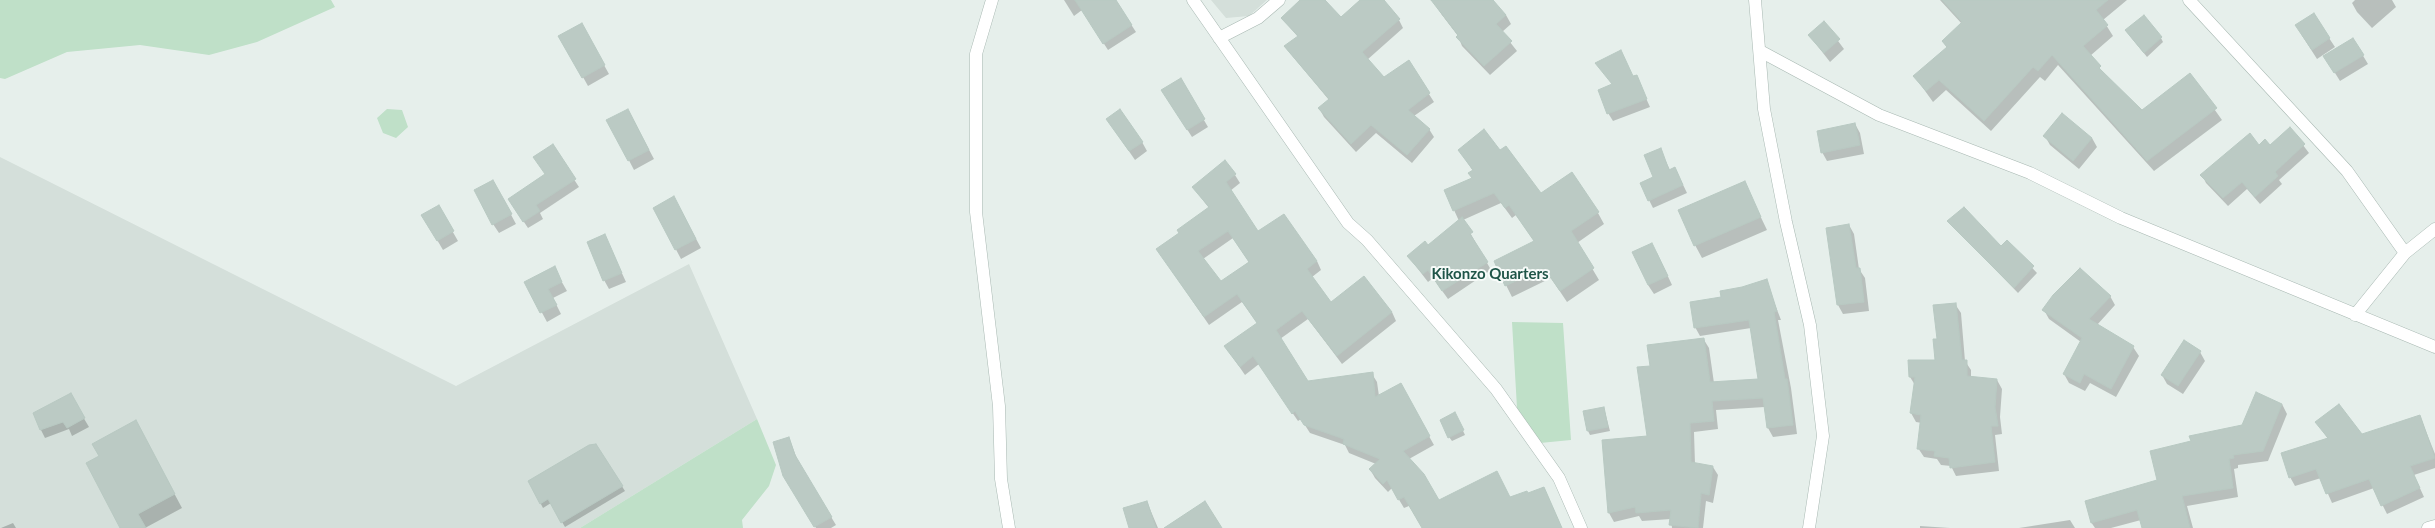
<!DOCTYPE html>
<style>
body{margin:0}
canvas{display:block;background:#e6efeb}
</style>
<canvas width="2435" height="528"></canvas>
<script>
const g = document.querySelector('canvas').getContext('2d');
g.lineJoin = 'round';
function fillPath(path, color) {
  g.fillStyle = color;
  g.fill(path, 'evenodd');
}
function poly(rows) {
  const path = new Path2D();
  for (const r of rows) {
    path.moveTo(r[0], r[1]);
    for (let i = 2; i < r.length; i += 2) path.lineTo(r[i], r[i + 1]);
  }
  return path;
}
function trace(path, color, width, dash) {
  g.strokeStyle = color;
  g.lineWidth = width;
  g.lineCap = dash ? 'butt' : 'round';
  g.setLineDash(dash || []);
  g.stroke(path);
}
function drawText(font, color, halo, rows, align = 'center') {
  g.font = font + ' Lato,sans-serif';
  g.lineWidth = 4;
  g.setLineDash([]);
  g.textBaseline = 'middle';
  g.strokeStyle = halo;
  g.fillStyle = color;
  for (const [text, x, y, turn = 0] of rows) {
    g.save();
    g.translate(x, y);
    g.rotate((+turn || 0) * Math.PI / 180);
    g.textAlign = isNaN(turn) ? turn : align;
    if (halo) g.strokeText(text, 0, 0);
    g.fillText(text, 0, 0);
    g.restore();
  }
}
const built = poly([
 [1211,0,1267,0,1249,16,1226,18],
 [0,157,456,386,689,264,757,419,580,528,0,528]
]);
const green = poly([
 [0,0,331,0,335,7,257,42,209,55,140,45,67,52,5,79,0,78],
 [387,109,402,110,408,127,396,138,383,133,377,118],
 [1512,322,1563,323,1571,440,1540,443,1517,408],
 [757,419,776,465,769,486,742,520,743,528,580,528]
]);
const shadow = poly([
 [1064,0,1115,0,1136,32,1108,50,1082,10,1074,16],
 [1302,0,1324,0,1341,18,1361,0,1383,0,1399,20,1403,28,1367,60,1384,78,1408,61,1434,102,1414,116,1429,129,1434,137,1412,163,1376,133,1356,152,1324,117,1319,108,1329,100,1285,47,1298,37,1282,18],
 [1444,0,1486,0,1506,15,1511,24,1502,32,1517,51,1490,75,1462,46,1458,36,1442,15,1436,6],
 [1940,0,2127,0,2103,20,2113,36,2090,56,2105,75,2142,111,2190,75,2222,120,2154,171,2058,65,2045,81,2040,77,1991,131,1946,90,1933,102,1915,77,1947,48,1943,41,1962,24],
 [2355,0,2392,0,2396,7,2372,28,2357,12,2352,3],
 [1824,22,1844,49,1830,62,1809,35],
 [581,24,609,74,588,86,560,36],
 [2126,31,2161,38,2163,42,2147,57],
 [2301,34,2329,38,2335,47,2317,59],
 [2353,39,2368,64,2340,81,2330,65],
 [1597,63,1633,77,1636,76,1650,107,1613,121,1608,113,1613,85],
 [1180,79,1208,127,1192,137,1167,98],
 [628,110,654,159,634,170,608,120],
 [1855,124,1860,133,1864,154,1827,161,1822,152],
 [1113,128,1142,142,1147,151,1135,160],
 [2290,128,2309,153,2279,180,2282,184,2260,204,2247,189,2228,206,2206,183,2202,175,2259,146,2270,146],
 [2045,136,2092,138,2097,147,2079,169,2050,145],
 [552,146,579,187,540,213,543,219,528,228,514,207,546,175],
 [1660,149,1670,170,1675,168,1687,193,1653,208,1641,184,1654,178],
 [1459,150,1500,151,1541,194,1598,213,1604,224,1577,243,1599,280,1567,302,1551,278,1512,297,1506,285,1535,242,1516,215,1512,218,1501,203,1463,220,1491,270,1448,299,1433,278,1428,282,1408,256,1428,246,1459,221,1454,210,1472,179,1473,171],
 [1235,175,1240,183,1230,191,1258,232,1317,261,1321,270,1312,277,1331,303,1392,312,1396,321,1342,364,1308,319,1280,339,1308,382,1372,374,1377,382,1379,396,1400,385,1434,445,1409,459,1438,501,1510,498,1528,495,1544,488,1562,528,1423,528,1409,506,1404,508,1392,488,1388,492,1375,478,1370,469,1376,464,1349,453,1345,445,1310,433,1301,419,1298,421,1259,364,1245,375,1225,346,1258,324,1242,302,1209,325,1157,249,1180,233,1209,208,1193,187],
 [1233,238,1249,262,1220,283,1203,259],
 [493,181,516,224,499,233,493,224],
 [1744,182,1767,230,1702,258,1695,245],
 [438,206,458,241,443,250,423,216],
 [679,207,701,248,681,259,654,208],
 [1948,221,2001,248,2007,241,2037,273,2018,293],
 [1849,225,1854,234,1859,269,1865,278,1869,311,1843,314,1838,305],
 [605,236,626,282,609,289,604,280],
 [1657,253,1672,285,1654,294,1648,285],
 [559,277,567,291,553,298,561,314,547,322,526,283],
 [1766,281,1781,320,1778,320,1791,388,1797,434,1773,437,1768,428,1765,407,1716,410,1718,429,1694,432,1695,464,1713,467,1718,475,1713,503,1706,501,1703,528,1672,528,1671,519,1642,521,1639,516,1614,522,1609,513,1603,441,1648,437,1651,367,1704,340,1709,348,1714,383,1760,380,1751,328,1700,336,1695,327,1722,298],
 [2110,296,2115,305,2097,325,2133,347,2139,356,2116,397,2090,383,2085,391,2069,383,2064,374,2081,342,2049,319,2044,310],
 [1955,304,1961,313,1965,361,1971,370,1971,378,1997,380,2002,389,2000,417,2002,434,1995,435,1999,471,1956,476,1951,466,1941,465,1937,459,1924,457,1918,448,1922,423,1916,422,1911,413,1915,385,1910,377,1936,361,1938,340],
 [2200,352,2205,361,2183,394,2167,384,2162,375],
 [70,395,89,427,72,436,69,429,45,438,41,430],
 [2282,404,2287,414,2268,461,2238,465,2238,468,2234,469,2238,497,2187,506,2193,528,2143,528,2141,520,2111,528,2095,528,2091,522,2158,481,2192,442,2243,425],
 [1604,408,1610,431,1590,435,1588,431],
 [2420,416,2435,454,2435,468,2414,475,2424,497,2387,514,2374,488,2332,503,2321,478,2295,486,2290,477,2328,439,2317,422,2362,435],
 [1457,418,1465,435,1452,441,1449,437],
 [143,435,182,508,145,528,121,528],
 [789,438,799,464,836,525,831,528,816,528,784,476],
 [595,445,625,491,565,527,551,503,543,508,529,481],
 [1147,502,1158,528,1130,528],
 [2070,520,2075,528,2019,528],
 [13,523,16,528,1,528],
 [1920,526,1950,528,1920,528]
]);
const building = poly([
 [1075,0,1116,0,1132,25,1103,44,1075,0],
 [1300,0,1325,0,1341,17,1360,0,1384,0,1400,19,1362,52,1384,77,1409,60,1430,93,1408,110,1430,129,1407,155,1371,125,1351,144,1318,108,1329,99,1284,46,1298,36,1281,18,1300,0],
 [1431,0,1493,0,1506,15,1496,24,1512,41,1484,66,1456,37,1458,35,1431,0],
 [1942,0,2108,0,2096,10,2108,25,2083,46,2101,66,2099,68,2142,110,2190,73,2217,108,2147,161,2052,55,2038,71,2033,67,1984,121,1939,80,1926,91,1913,76,1947,47,1942,41,1962,22,1942,0],
 [2314,13,2330,38,2312,50,2295,25,2314,13],
 [2144,15,2162,37,2144,53,2125,30,2144,15],
 [1824,21,1840,39,1824,53,1808,35,1824,21],
 [582,23,605,65,582,78,558,36,582,23],
 [2353,38,2364,55,2334,73,2323,56,2353,38],
 [1621,50,1633,76,1637,75,1647,99,1607,114,1598,90,1612,84,1595,63,1621,50],
 [1181,78,1205,119,1187,130,1161,90,1181,78],
 [628,109,649,150,628,161,606,120,628,109],
 [1120,109,1143,142,1129,151,1106,119,1120,109],
 [2062,113,2092,138,2073,161,2043,136,2062,113],
 [1855,123,1860,145,1821,153,1817,131,1855,123],
 [2290,127,2305,144,2275,172,2278,176,2255,197,2242,182,2223,198,2200,175,2250,133,2259,145,2265,139,2270,145,2290,127],
 [1484,129,1500,150,1506,146,1541,193,1572,172,1599,212,1571,231,1594,268,1560,291,1544,268,1505,286,1494,261,1534,241,1509,205,1505,208,1494,193,1453,211,1444,190,1472,178,1468,173,1473,170,1458,150,1484,129],
 [553,144,576,179,536,205,540,211,523,222,508,199,545,174,533,157,553,144],
 [1661,148,1669,170,1675,167,1683,185,1648,201,1640,183,1653,177,1644,155,1661,148],
 [1225,160,1236,174,1226,182,1258,231,1284,214,1317,261,1307,269,1331,302,1364,276,1392,312,1337,356,1302,311,1276,330,1308,381,1373,372,1375,397,1401,383,1430,436,1403,451,1424,474,1439,500,1497,471,1510,497,1527,491,1528,493,1544,487,1562,528,1422,528,1404,497,1398,500,1387,480,1383,484,1369,469,1380,459,1343,444,1344,439,1304,425,1295,411,1292,414,1253,356,1240,367,1224,346,1257,323,1237,294,1204,317,1156,249,1179,233,1177,230,1209,207,1192,187,1225,160],
 [1228,231,1249,262,1221,281,1198,251,1228,231],
 [493,180,512,214,492,225,474,190,493,180],
 [1745,181,1761,217,1694,246,1678,210,1745,181],
 [674,196,696,239,675,250,653,208,674,196],
 [439,205,454,231,437,241,421,215,439,205],
 [1964,207,2001,246,2007,240,2034,266,2014,288,1947,221,1964,207],
 [1462,217,1473,232,1470,234,1488,262,1442,291,1428,270,1423,274,1407,256,1425,241,1428,245,1462,217],
 [1849,224,1856,268,1860,268,1864,302,1837,305,1826,228,1849,224],
 [605,234,622,273,603,281,587,242,605,234],
 [1652,243,1668,276,1648,285,1632,252,1652,243],
 [555,266,562,282,548,289,557,305,540,313,524,282,555,266],
 [2080,268,2111,296,2089,319,2134,346,2111,389,2084,374,2080,383,2063,374,2082,338,2042,310,2053,295,2080,268],
 [1767,279,1777,311,1774,312,1785,379,1787,379,1793,425,1767,428,1763,398,1712,401,1714,421,1690,423,1691,462,1713,466,1709,495,1701,493,1698,528,1669,525,1671,510,1636,513,1635,507,1608,513,1602,440,1647,436,1637,367,1650,366,1647,345,1704,338,1710,382,1758,379,1749,320,1694,328,1690,302,1721,297,1720,291,1742,287,1767,279],
 [1956,303,1962,360,1967,360,1967,376,1997,379,1995,407,1998,426,1991,426,1995,462,1950,468,1949,458,1934,456,1935,451,1917,449,1921,415,1910,413,1915,377,1909,377,1908,360,1935,360,1933,339,1937,339,1933,305,1956,303],
 [2184,340,2201,351,2178,386,2161,375,2184,340],
 [2256,392,2282,404,2263,451,2233,455,2234,458,2229,459,2233,488,2182,496,2190,528,2142,528,2137,510,2091,523,2085,501,2157,480,2150,451,2191,441,2189,436,2242,425,2256,392],
 [71,393,85,418,67,428,63,422,40,430,33,413,71,393],
 [2339,404,2362,434,2420,415,2435,458,2410,466,2420,488,2381,506,2369,479,2326,494,2316,469,2289,478,2281,453,2328,438,2315,422,2339,404],
 [1604,407,1608,427,1587,431,1583,411,1604,407],
 [1455,412,1464,430,1448,438,1440,420,1455,412],
 [136,420,175,494,138,514,146,528,120,528,86,463,99,456,92,444,136,420],
 [789,437,795,455,832,517,814,527,783,476,773,442,789,437],
 [596,444,623,486,561,523,548,499,540,504,528,481,589,445,596,444],
 [1147,501,1156,528,1129,528,1123,508,1147,501],
 [1205,501,1222,528,1164,528,1205,501]
]);
const minor = poly([
 [992,0,976,54,976,212,999,406,1001,479,1009,528],
 [1193,0,1348,223,1367,240,1496,389,1559,478,1581,528],
 [1755,0,1764,109,1786,222,1810,325,1823,436,1809,528],
 [2189,0,2347,171,2405,253],
 [1219,38,1258,18,1279,0],
 [1760,51,1879,115,2030,173,2121,218,2435,347],
 [2355,315,2405,253,2435,229],
 [2428,528,2435,526]
]);
const quarterNames = [
 ["Kikonzo Quarters",1490,274]
];
fillPath(built, '#d4dfda');
fillPath(green, '#bfe0c8');
fillPath(shadow, '#0003');
fillPath(building, '#bbcac4');
trace(building, '#b8c9c2', 1);
trace(minor, '#a8b8b2', 13);
trace(minor, '#fff', 12);
drawText('bold 15px', '#1f5548', '#f7fbf9', quarterNames);
</script>
